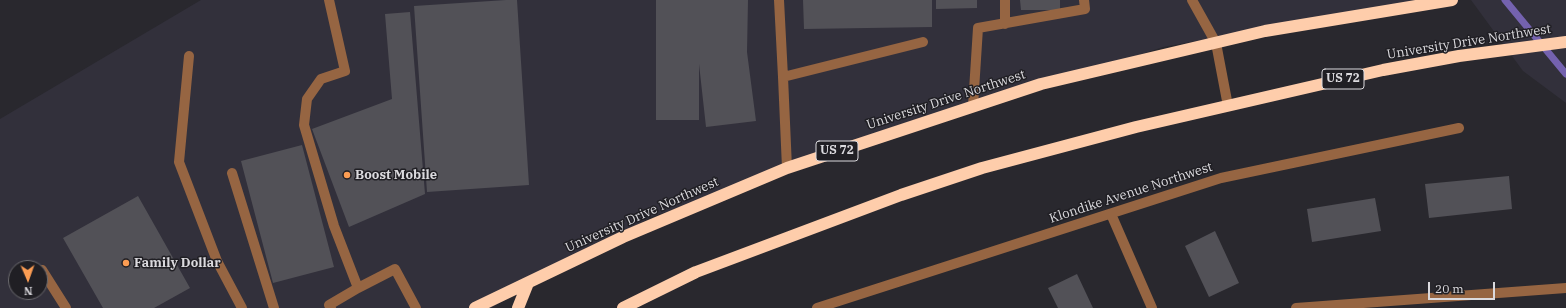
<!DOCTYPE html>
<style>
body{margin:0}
#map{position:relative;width:1566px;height:308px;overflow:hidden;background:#29282e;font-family:"IBM Plex Serif",serif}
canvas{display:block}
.north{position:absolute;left:8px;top:260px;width:40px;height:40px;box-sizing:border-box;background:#201f24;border:1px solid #6b6a6e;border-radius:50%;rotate:178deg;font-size:11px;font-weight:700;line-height:16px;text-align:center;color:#dbdade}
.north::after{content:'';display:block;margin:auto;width:14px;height:18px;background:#fc9d53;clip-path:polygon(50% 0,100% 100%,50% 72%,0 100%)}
.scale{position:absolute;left:1428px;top:282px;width:67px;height:18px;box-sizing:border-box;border:2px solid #dbdade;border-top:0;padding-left:5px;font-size:12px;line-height:14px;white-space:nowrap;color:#dbdade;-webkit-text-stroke:3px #201f24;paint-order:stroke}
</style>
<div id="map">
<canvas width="1566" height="308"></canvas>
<div class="north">N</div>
<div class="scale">20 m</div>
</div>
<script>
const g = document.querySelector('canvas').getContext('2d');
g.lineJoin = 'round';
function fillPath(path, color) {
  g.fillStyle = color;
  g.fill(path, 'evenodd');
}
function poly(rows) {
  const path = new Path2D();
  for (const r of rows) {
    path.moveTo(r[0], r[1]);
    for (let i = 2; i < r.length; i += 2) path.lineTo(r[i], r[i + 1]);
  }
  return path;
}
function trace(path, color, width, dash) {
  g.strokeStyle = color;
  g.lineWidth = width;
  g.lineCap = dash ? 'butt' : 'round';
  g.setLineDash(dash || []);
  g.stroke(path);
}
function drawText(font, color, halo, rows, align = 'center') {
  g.font = font + ' "IBM Plex Serif",serif';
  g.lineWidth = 3;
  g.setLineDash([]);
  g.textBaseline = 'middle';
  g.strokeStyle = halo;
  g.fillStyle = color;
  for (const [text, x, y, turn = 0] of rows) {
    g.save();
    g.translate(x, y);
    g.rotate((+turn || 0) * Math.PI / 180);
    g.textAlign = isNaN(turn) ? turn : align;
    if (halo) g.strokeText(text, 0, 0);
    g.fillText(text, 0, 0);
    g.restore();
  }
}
const built = poly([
 [201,0,1425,0,1163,47,651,217,491,308,0,308,0,119],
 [16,268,40,268,40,292,16,292],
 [1471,0,1566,0,1566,103,1523,71]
]);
const stream = poly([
 [1505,0,1566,74]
]);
const building = poly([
 [506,0,517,0,529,185,427,192,414,6],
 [656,0,748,0,747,52,756,121,706,127,699,64,699,120,656,120],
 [803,0,932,0,932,27,804,29],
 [936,0,977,0,977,8,936,9],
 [1020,0,1060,0,1060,10,1021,10],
 [410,12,425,194,349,227,312,129,392,99,385,14],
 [302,145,334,267,273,283,241,161],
 [1509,176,1512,209,1429,218,1425,184],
 [138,196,190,288,154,308,103,308,63,238],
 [1375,198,1381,231,1312,242,1307,209],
 [1215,231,1239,283,1209,297,1185,246],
 [1077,274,1093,308,1058,308,1048,288]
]);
const minor = poly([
 [329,0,345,71,321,79,307,99,304,125,334,226,358,288,329,305,331,308],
 [779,0,783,77],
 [1192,0,1216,43,1228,106],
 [1005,24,1005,0],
 [189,56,179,162,217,261,242,308],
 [973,106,978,28,1085,9,1084,0],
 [787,168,783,77,923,42],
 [232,173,274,308],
 [1111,214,1152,308],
 [42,270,66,308],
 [358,288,395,269,416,308],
 [817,308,1221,178,1459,128],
 [1296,308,1566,288]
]);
const highway = poly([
 [475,308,623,237,787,168,1041,84,1265,31,1452,0],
 [518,308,528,283],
 [623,308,696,272,901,195,982,168,1136,127,1383,70,1459,56,1566,42]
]);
const markers = [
 [347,175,4,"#fc9d53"],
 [126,263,4,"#fc9d53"]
];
const shields = [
 [1343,79,42],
 [837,151,42]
];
const shieldNames = [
 ["US 72",1343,79],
 ["US 72",837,151]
];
const streetNames = [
 ["University Drive Northwest",1469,42,-9],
 ["University Drive Northwest",946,100,-18],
 ["Klondike Avenue Northwest",1131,193,-18],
 ["University Drive Northwest",642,215,-24]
];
const poiNames = [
 ["Boost Mobile",355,175],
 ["Family Dollar",134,263]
];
fillPath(built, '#32303b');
trace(stream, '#7462af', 7);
fillPath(building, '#525157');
trace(minor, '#966542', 10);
trace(highway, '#fecdab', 12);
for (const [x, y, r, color] of markers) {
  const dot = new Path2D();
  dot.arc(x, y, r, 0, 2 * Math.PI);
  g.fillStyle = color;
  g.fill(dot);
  trace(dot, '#201f24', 1.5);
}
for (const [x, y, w] of shields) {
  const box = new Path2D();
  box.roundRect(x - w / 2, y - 10, w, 20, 3);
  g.fillStyle = '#201f24';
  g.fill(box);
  trace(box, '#dbdade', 1);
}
drawText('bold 12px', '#dbdade', null, shieldNames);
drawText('13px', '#dbdade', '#201f24', streetNames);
drawText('bold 13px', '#dbdade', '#201f24', poiNames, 'left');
</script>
